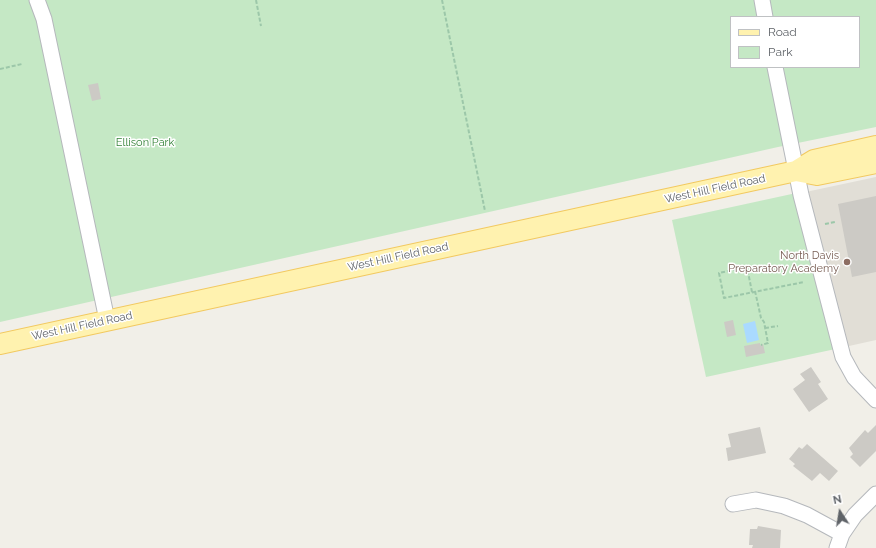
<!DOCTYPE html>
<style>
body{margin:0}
#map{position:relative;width:876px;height:548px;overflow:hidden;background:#f1efe8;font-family:Raleway,sans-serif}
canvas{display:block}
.legend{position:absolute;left:730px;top:16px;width:130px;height:52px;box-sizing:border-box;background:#fff;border:1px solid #bfc1c3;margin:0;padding:5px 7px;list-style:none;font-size:12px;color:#5f6368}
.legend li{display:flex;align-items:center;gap:8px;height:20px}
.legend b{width:20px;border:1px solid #bfc1c3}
.north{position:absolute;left:820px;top:492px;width:40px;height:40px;-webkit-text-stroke:3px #fff;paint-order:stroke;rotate:348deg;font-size:11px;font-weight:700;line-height:16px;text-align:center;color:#5f6368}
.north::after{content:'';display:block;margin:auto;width:14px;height:18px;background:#5f6368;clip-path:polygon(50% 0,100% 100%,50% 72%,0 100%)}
</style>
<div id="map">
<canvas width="876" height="548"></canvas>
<ul class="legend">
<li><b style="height:5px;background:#fff2af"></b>Road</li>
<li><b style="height:11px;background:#c5e8c5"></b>Park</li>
</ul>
<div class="north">N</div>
</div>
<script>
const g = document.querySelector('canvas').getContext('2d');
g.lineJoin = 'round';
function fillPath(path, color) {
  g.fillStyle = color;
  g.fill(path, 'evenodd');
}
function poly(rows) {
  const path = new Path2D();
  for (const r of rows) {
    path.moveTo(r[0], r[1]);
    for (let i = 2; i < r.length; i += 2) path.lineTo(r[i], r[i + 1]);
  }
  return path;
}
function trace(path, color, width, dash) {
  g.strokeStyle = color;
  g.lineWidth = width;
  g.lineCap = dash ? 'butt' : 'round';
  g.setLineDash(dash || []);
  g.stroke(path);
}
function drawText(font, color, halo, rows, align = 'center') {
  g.font = font + ' Raleway,sans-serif';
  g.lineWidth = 3;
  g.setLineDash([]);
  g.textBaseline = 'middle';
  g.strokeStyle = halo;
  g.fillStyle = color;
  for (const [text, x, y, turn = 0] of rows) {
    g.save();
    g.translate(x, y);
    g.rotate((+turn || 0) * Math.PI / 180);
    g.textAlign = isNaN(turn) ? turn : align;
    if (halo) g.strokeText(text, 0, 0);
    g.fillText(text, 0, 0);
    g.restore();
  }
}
const education = poly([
 [876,177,876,340,840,348,801,193]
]);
const green = poly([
 [0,0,876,0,876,127,778,147,0,322],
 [731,17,859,17,859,67,731,67],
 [801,192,840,348,706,377,672,220]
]);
const water = poly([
 [755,321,759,340,747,343,743,324]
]);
const building = poly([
 [98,83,101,99,92,101,88,85],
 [876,196,876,272,852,277,838,204],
 [733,320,736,335,727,337,724,322],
 [760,343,760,345,763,344,765,353,746,357,744,346],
 [811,367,821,382,818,384,828,399,809,412,793,389,805,380,800,374],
 [876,425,876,451,860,467,850,457,853,454,849,448,865,430,868,433],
 [760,427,766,453,728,461,726,448,731,447,728,434],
 [807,444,838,471,829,481,820,473,812,481,793,466,795,464,789,459,799,447,802,449],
 [758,526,781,530,780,548,752,548,753,545,749,545,750,529,757,529]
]);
const path = poly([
 [256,0,261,26],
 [442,0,485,211],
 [0,69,22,64],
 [825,224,835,222],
 [755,291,761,318,764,322,768,343,761,345],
 [752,292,747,267,719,273,724,298,804,282],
 [765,328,778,326]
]);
const minor = poly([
 [37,0,44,19,107,320],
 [762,0,765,17],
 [775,67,801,195,843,357,854,377,876,400],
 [733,504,756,500,784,506,807,515,842,534],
 [837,548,842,534,855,515,876,494]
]);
const major = poly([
 [796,171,817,175,876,163],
 [0,344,796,171,814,160,876,146]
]);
const markers = [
 [847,262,4,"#8d6e63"]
];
const parkNames = [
 ["Ellison Park",145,143]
];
const streetNames = [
 ["West Hill Field Road",715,189,-12],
 ["West Hill Field Road",398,257,-12],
 ["West Hill Field Road",82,326,-12]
];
const educationNames = [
 ["North Davis",839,256],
 ["Preparatory Academy",839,269]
];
fillPath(education, '#e1ded6');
fillPath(green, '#c5e8c5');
fillPath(water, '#aadaff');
fillPath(building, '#cccac5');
trace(minor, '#b5b8bc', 17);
trace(major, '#f2c960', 22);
trace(path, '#9cc7a9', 2, [4, 2]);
trace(minor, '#fff', 15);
trace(major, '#fff2af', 20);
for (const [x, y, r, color] of markers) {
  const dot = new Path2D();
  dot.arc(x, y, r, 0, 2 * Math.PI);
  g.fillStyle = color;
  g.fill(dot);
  trace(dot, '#fff', 1.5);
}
drawText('11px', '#348238', '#fff', parkNames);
drawText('11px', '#5f6368', '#fff', streetNames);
drawText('11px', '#785e54', '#fff', educationNames, 'right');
</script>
